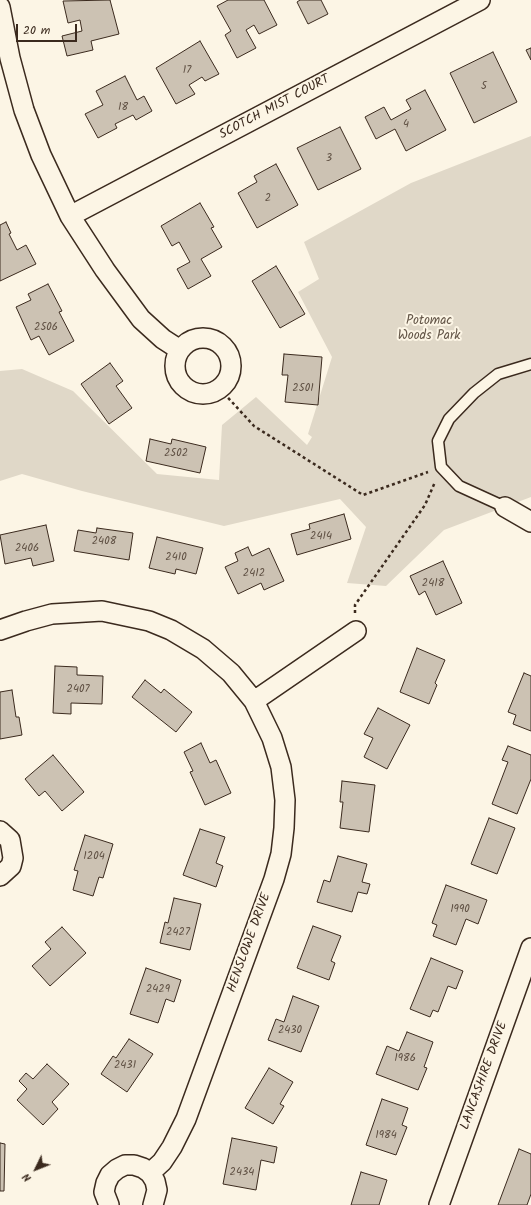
<!DOCTYPE html>
<style>
body{margin:0}
#map{position:relative;width:531px;height:1205px;overflow:hidden;background:#fcf5e5;font-family:Kalam,sans-serif}
canvas{display:block}
.north{position:absolute;left:16px;top:1149px;width:40px;height:40px;-webkit-text-stroke:3px #fcf5e5;paint-order:stroke;rotate:227deg;font-size:11px;font-weight:700;line-height:16px;text-align:center;color:#3b2a1e}
.north::after{content:'';display:block;margin:auto;width:14px;height:18px;background:#3b2a1e;clip-path:polygon(50% 0,100% 100%,50% 72%,0 100%)}
.scale{position:absolute;left:16px;top:24px;width:61px;height:18px;box-sizing:border-box;border:2px solid #3b2a1e;border-top:0;padding-left:5px;font-size:12px;line-height:14px;white-space:nowrap;color:#3b2a1e;-webkit-text-stroke:3px #fcf5e5;paint-order:stroke}
</style>
<div id="map">
<canvas width="531" height="1205"></canvas>
<div class="north">N</div>
<div class="scale">20 m</div>
</div>
<script>
const g = document.querySelector('canvas').getContext('2d');
g.lineJoin = 'round';
function fillPath(path, color) {
  g.fillStyle = color;
  g.fill(path, 'evenodd');
}
function poly(rows) {
  const path = new Path2D();
  for (const r of rows) {
    if (r.length === 3) {
      path.moveTo(r[0] + r[2], r[1]);
      path.arc(r[0], r[1], r[2], 0, 2 * Math.PI);
      continue;
    }
    path.moveTo(r[0], r[1]);
    for (let i = 2; i < r.length; i += 2) path.lineTo(r[i], r[i + 1]);
  }
  return path;
}
function trace(path, color, width, dash) {
  g.strokeStyle = color;
  g.lineWidth = width;
  g.lineCap = dash ? 'butt' : 'round';
  g.setLineDash(dash || []);
  g.stroke(path);
}
function drawText(font, color, halo, rows, align = 'center') {
  g.font = font + ' Kalam,sans-serif';
  g.lineWidth = 4;
  g.setLineDash([]);
  g.textBaseline = 'middle';
  g.strokeStyle = halo;
  g.fillStyle = color;
  for (const [text, x, y, turn = 0] of rows) {
    g.save();
    g.translate(x, y);
    g.rotate((+turn || 0) * Math.PI / 180);
    g.textAlign = isNaN(turn) ? turn : align;
    if (halo) g.strokeText(text, 0, 0);
    g.fillText(text, 0, 0);
    g.restore();
  }
}
const green = poly([
 [531,136,531,497,444,530,386,586,347,583,366,527,340,499,224,526,82,491,22,474,0,481,0,371,22,369,73,391,157,474,219,480,222,425,256,397,307,445,312,437,308,434,332,357,298,292,319,279,304,242,411,183]
]);
const building = poly([
 [110,0,119,34,91,41,93,50,67,56,62,36,82,31,80,20,68,23,63,1,110,0],
 [228,0,264,0,277,25,259,34,254,25,246,30,256,48,237,58,225,35,231,31,217,6,228,0],
 [300,0,321,0,328,14,308,24,297,2,300,0],
 [200,41,219,74,205,81,202,77,189,85,195,94,176,104,156,68,200,41],
 [531,48,531,60,526,50,531,48],
 [493,52,517,102,474,123,450,73,493,52],
 [125,76,137,100,144,96,152,111,136,120,133,115,115,124,117,128,98,138,85,114,103,105,96,91,125,76],
 [425,90,446,130,406,151,395,129,376,139,365,117,384,107,391,120,411,109,406,100,425,90],
 [340,127,361,169,318,190,297,148,340,127],
 [276,164,298,205,257,228,238,193,257,182,254,176,276,164],
 [200,203,214,227,211,228,222,247,201,259,211,276,188,289,177,269,190,262,179,242,172,246,161,226,200,203],
 [6,222,11,233,9,234,17,250,26,245,36,264,0,281,0,225,6,222],
 [276,266,305,314,280,328,252,281,276,266],
 [48,284,62,311,59,312,74,341,49,355,39,336,31,340,16,307,31,300,28,294,48,284],
 [284,354,322,357,318,405,285,402,288,375,282,375,284,354],
 [110,363,123,381,116,386,132,408,109,424,81,384,110,363],
 [150,439,171,444,172,439,206,447,200,473,146,461,150,439],
 [344,514,351,539,297,555,291,534,310,529,309,524,344,514],
 [46,525,54,561,33,566,31,558,5,564,0,535,46,525],
 [97,528,133,533,129,560,74,551,78,530,96,533,97,528],
 [157,537,203,548,196,574,176,569,175,574,149,568,157,537],
 [248,547,252,556,269,548,284,581,264,590,261,583,238,594,225,567,238,561,235,553,248,547],
 [443,561,462,603,436,615,425,591,419,595,410,576,443,561],
 [417,648,445,660,435,683,437,685,429,704,400,692,417,648],
 [55,666,77,667,77,675,103,676,102,704,71,703,71,714,53,713,55,666],
 [524,673,531,676,531,731,513,724,516,715,508,712,524,673],
 [145,680,161,693,164,689,192,712,176,732,132,697,145,680],
 [12,690,16,717,19,717,22,735,0,739,0,692,12,690],
 [378,708,410,725,387,769,364,757,373,738,364,734,378,708],
 [201,743,210,763,216,760,231,793,205,805,190,772,193,771,184,752,201,743],
 [508,746,531,755,531,779,517,814,492,804,508,762,502,760,508,746],
 [53,755,84,792,62,811,45,791,39,796,25,779,53,755],
 [342,781,375,785,369,832,340,828,343,802,340,802,342,781],
 [489,818,515,828,497,874,471,864,489,818],
 [200,829,225,837,216,863,223,866,216,887,183,875,200,829],
 [85,835,113,844,103,878,99,877,93,896,73,890,78,871,74,870,85,835],
 [338,856,367,864,362,882,370,884,367,894,358,892,352,912,317,902,324,880,330,882,338,856],
 [446,885,487,900,478,924,466,919,456,945,433,936,437,925,432,923,446,885],
 [174,898,201,904,190,950,160,943,165,922,168,923,174,898],
 [313,926,341,936,331,961,335,963,329,980,297,968,313,926],
 [62,927,86,953,50,986,32,966,51,949,45,942,62,927],
 [431,958,463,971,456,989,448,986,438,1012,433,1010,430,1017,410,1009,431,958],
 [146,968,181,980,174,1002,166,999,158,1023,130,1014,146,968],
 [293,996,319,1006,301,1052,268,1040,276,1019,284,1022,293,996],
 [407,1032,433,1042,424,1067,427,1068,418,1090,376,1074,387,1046,399,1051,407,1032],
 [129,1039,153,1054,127,1092,101,1074,113,1056,116,1058,129,1039],
 [47,1064,69,1084,52,1102,58,1109,43,1125,17,1100,27,1089,19,1081,26,1073,33,1079,47,1064],
 [269,1068,293,1082,280,1104,284,1106,273,1124,245,1108,269,1068],
 [382,1099,408,1108,402,1125,407,1127,396,1155,366,1145,382,1099],
 [232,1138,277,1147,274,1163,261,1160,256,1190,223,1184,232,1138],
 [0,1143,5,1144,4,1191,0,1191,0,1143],
 [519,1149,531,1154,531,1194,527,1205,498,1205,519,1149],
 [361,1172,387,1180,379,1205,351,1205,361,1172]
]);
const path = poly([
 [220,389,254,426,363,495,428,472],
 [355,613,355,605,425,505,435,482]
]);
const service = poly([
 [505,507,459,486,441,467,438,441,449,419,474,393,498,374,531,364]
]);
const minor = poly([
 [0,7,10,58,24,110,41,155,70,216,105,270,141,319,163,339,180,350],
 [70,216,480,0],
 [203,366,28],
 [505,507,531,522],
 [0,630,26,621,52,614,102,611,149,621,171,630,203,649,231,673,254,701,272,738,281,767,285,800,284,828,281,854,274,879,186,1119,172,1147,162,1162,150,1173],
 [254,701,356,631],
 [0,831,10,840,13,858,11,866,0,876],
 [109,1205,104,1192,106,1183,110,1175,117,1169,125,1165,134,1165,143,1168,150,1173,155,1181,157,1190,153,1205],
 [439,1205,531,948]
]);
const numberNames = [
 ["17",187,71],
 ["5",484,87],
 ["18",123,108],
 ["4",406,125],
 ["3",329,159],
 ["2",268,199],
 ["2506",46,328],
 ["2501",303,389],
 ["2502",176,454],
 ["2414",321,537],
 ["2408",104,542],
 ["2406",27,549],
 ["2410",176,558],
 ["2412",254,574],
 ["2418",433,584],
 ["2407",78,690],
 ["1204",94,857],
 ["1990",460,910],
 ["2427",178,933],
 ["2429",158,990],
 ["2430",290,1031],
 ["1986",405,1059],
 ["2431",125,1066],
 ["1984",386,1136],
 ["2434",242,1173]
];
const streetNames = [
 ["SCOTCH MIST COURT",275,108,-28],
 ["HENSLOWE DRIVE",250,943,-70],
 ["LANCASHIRE DRIVE",485,1076,-70]
];
const parkNames = [
 ["Potomac",429,322],
 ["Woods Park",429,337]
];
fillPath(green, '#e0d8c8');
fillPath(building, '#ccc2b3');
trace(building, '#3b2a1e', 1);
trace(service, '#3b2a1e', 13);
trace(minor, '#3b2a1e', 22);
trace(path, '#3b2a1e', 2.5, [3, 3]);
trace(service, '#fcf5e5', 10);
trace(minor, '#fcf5e5', 19);
drawText('11px', '#5f5043', null, numberNames);
drawText('13px', '#3b2a1e', '#fcf5e5', streetNames);
drawText('13px', '#645648', '#fcf5e5', parkNames);
</script>
